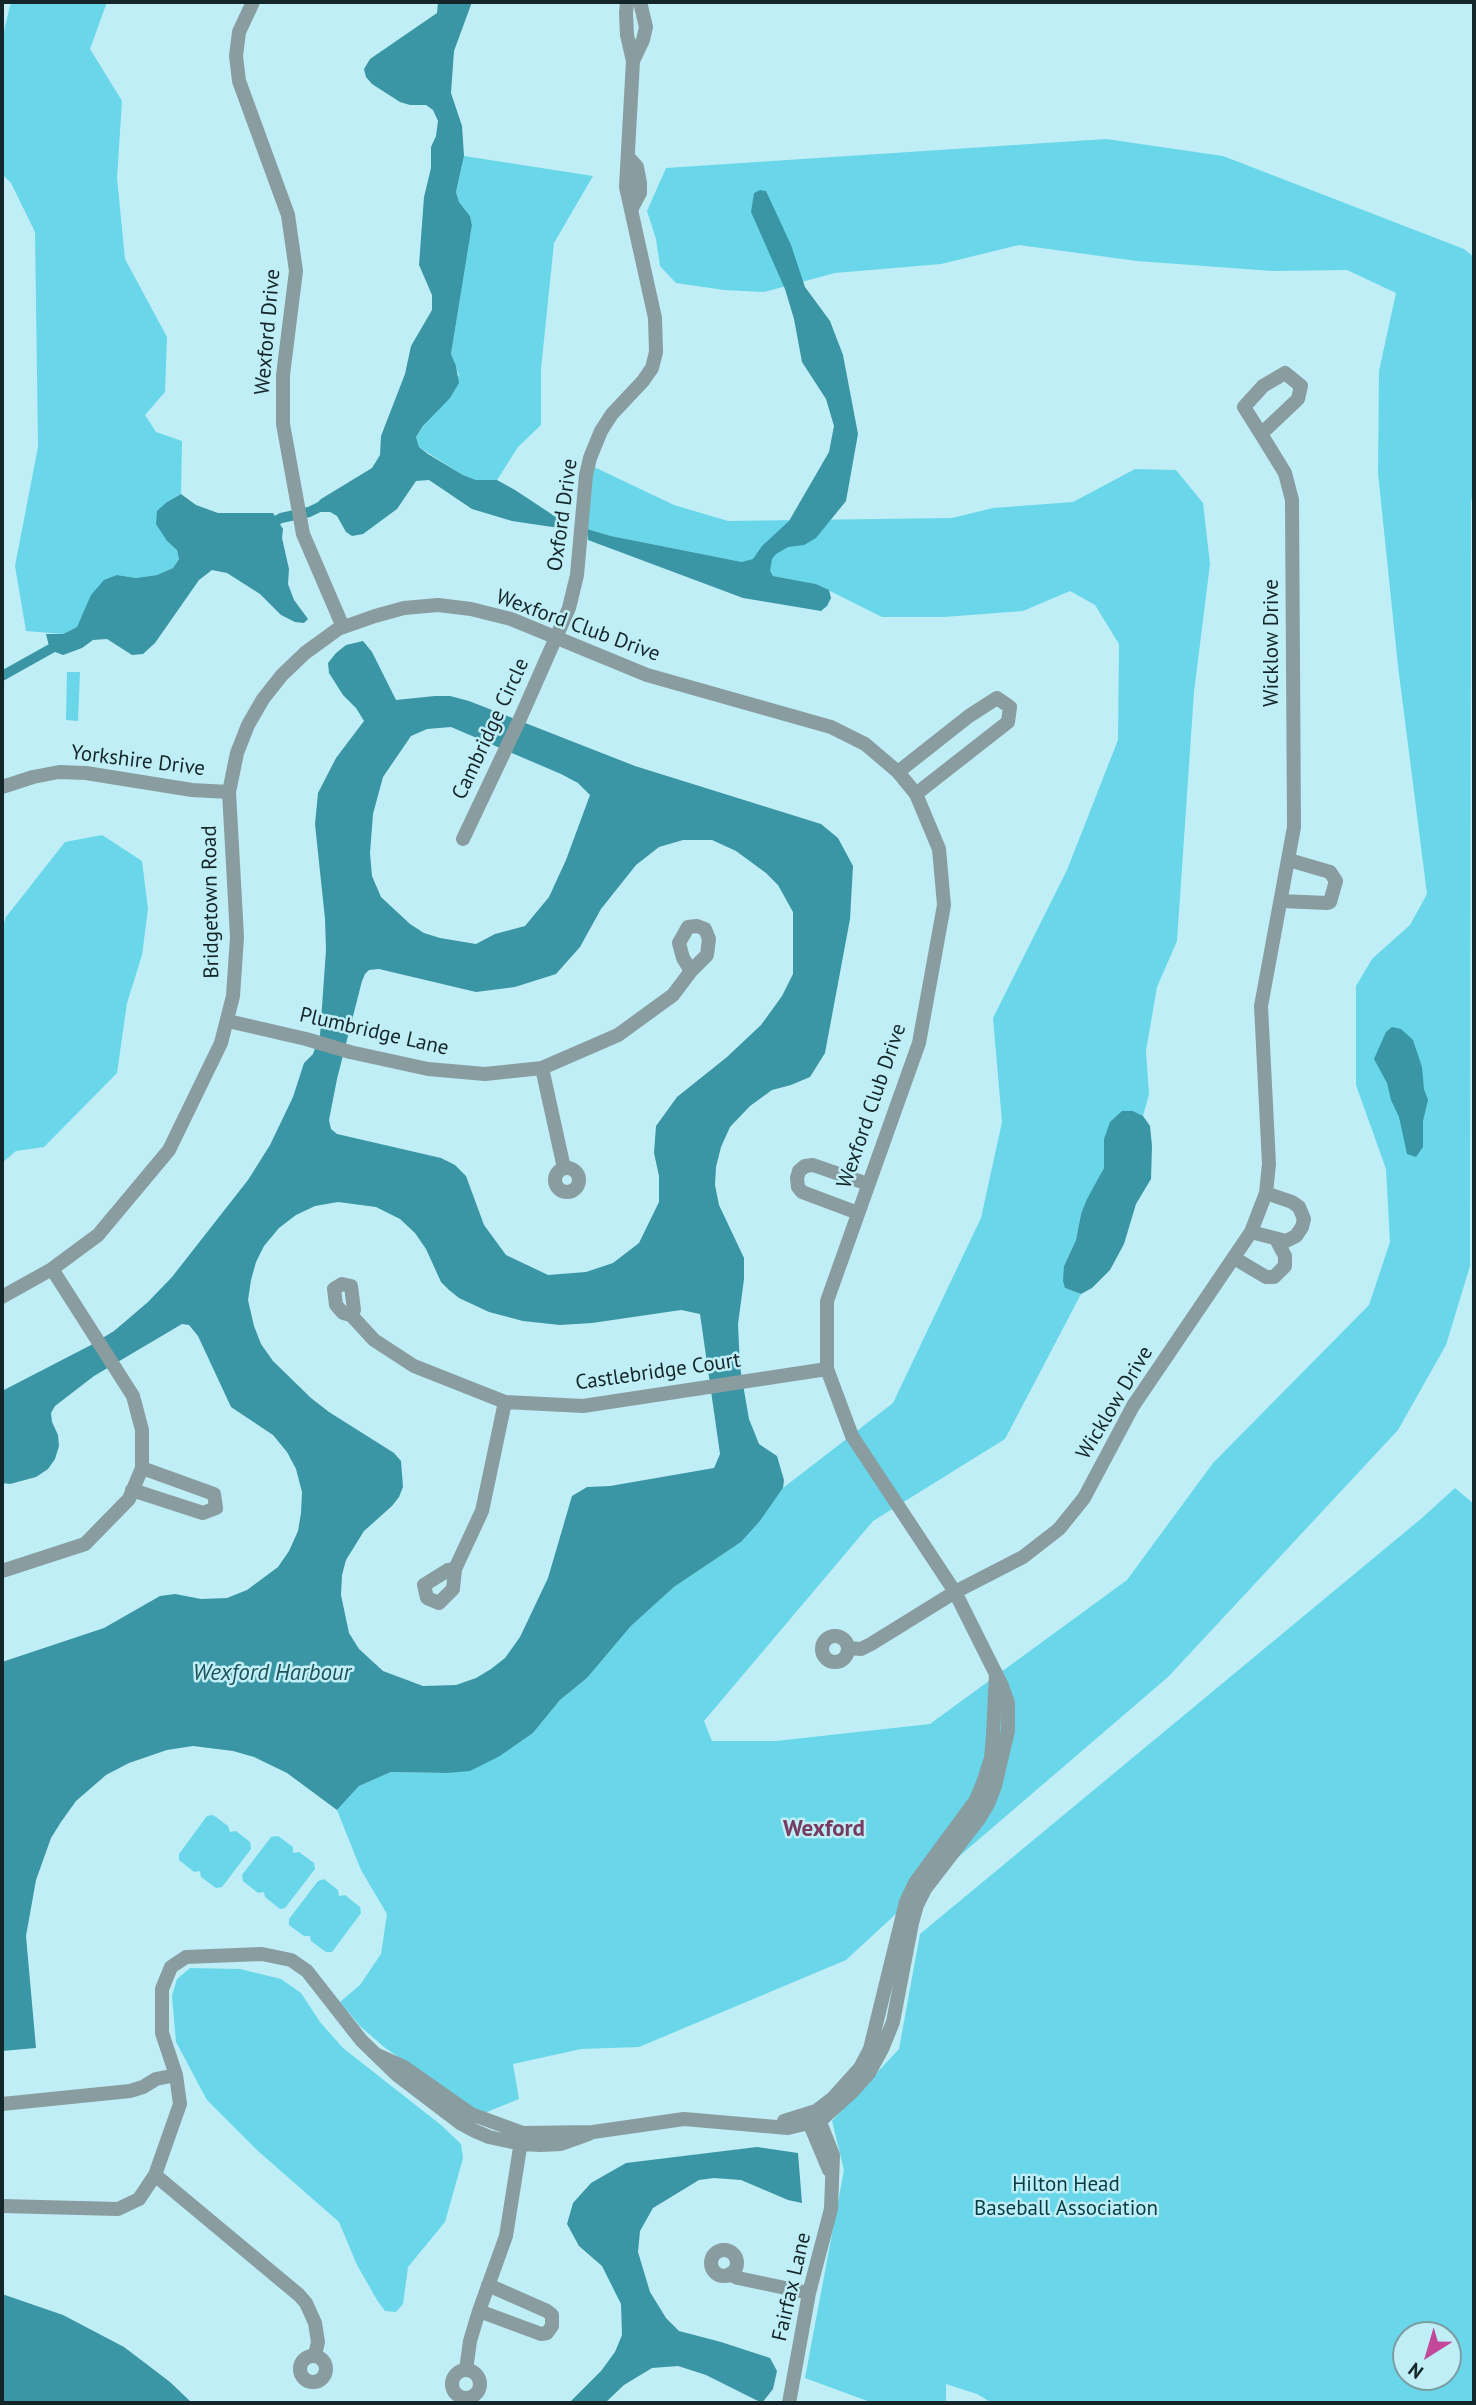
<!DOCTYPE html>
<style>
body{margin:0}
#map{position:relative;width:1476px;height:2405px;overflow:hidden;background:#bfeef6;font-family:"PT Sans",sans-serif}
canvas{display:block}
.frame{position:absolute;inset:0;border:4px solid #142629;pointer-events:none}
.north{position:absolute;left:1392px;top:2321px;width:70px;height:70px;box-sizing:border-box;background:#bfeef6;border:2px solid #7b9ea4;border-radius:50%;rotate:217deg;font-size:19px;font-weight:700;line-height:28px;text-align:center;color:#142629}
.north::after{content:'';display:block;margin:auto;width:24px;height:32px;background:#c3489a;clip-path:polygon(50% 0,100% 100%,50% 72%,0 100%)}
</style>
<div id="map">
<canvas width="1476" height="2405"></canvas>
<div class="frame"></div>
<div class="north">N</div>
</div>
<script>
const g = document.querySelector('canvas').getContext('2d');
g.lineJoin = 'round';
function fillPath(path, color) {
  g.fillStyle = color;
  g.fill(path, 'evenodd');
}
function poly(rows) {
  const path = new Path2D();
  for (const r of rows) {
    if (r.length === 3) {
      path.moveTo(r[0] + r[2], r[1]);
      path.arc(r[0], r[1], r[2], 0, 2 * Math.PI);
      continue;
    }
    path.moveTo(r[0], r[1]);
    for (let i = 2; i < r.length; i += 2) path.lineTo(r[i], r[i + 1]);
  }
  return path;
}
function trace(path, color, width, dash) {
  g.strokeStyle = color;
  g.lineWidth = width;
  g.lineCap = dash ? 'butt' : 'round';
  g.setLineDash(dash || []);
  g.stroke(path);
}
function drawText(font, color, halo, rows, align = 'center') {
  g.font = font + ' "PT Sans",sans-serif';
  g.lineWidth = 5;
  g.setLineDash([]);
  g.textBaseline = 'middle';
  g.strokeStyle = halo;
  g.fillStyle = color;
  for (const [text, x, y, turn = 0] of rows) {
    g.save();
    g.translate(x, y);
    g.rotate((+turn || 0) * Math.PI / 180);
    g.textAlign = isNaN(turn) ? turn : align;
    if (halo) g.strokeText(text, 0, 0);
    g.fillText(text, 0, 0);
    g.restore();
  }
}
const green = poly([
 [11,2,107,2,90,49,122,101,117,178,125,259,167,337,165,392,145,415,156,432,182,441,181,494,167,502,167,541,177,549,179,559,173,568,157,575,136,578,117,575,83,616,77,627,63,634,26,631,15,566,38,447,35,232,11,183,2,174,2,39],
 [1106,139,1223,156,1464,249,1474,257,1474,484,1471,503,1470,1266,1446,1345,1398,1430,1168,1677,949,1865,846,1960,639,2047,581,2049,513,2064,519,2099,482,2114,384,2047,360,2026,340,2002,360,1985,381,1954,387,1914,361,1870,337,1810,359,1786,391,1772,447,1773,500,1756,533,1733,560,1700,587,1678,631,1626,674,1587,741,1542,760,1521,783,1488,893,1403,981,1218,1002,1122,993,1018,1067,870,1118,740,1119,644,1095,605,1070,591,1023,611,944,617,882,617,816,584,773,576,742,562,611,536,587,529,592,466,674,505,728,521,952,518,993,508,1073,502,1135,469,1176,470,1203,503,1210,564,1194,692,1177,941,1157,987,1146,1051,1149,1094,1143,1116,1133,1111,1104,1139,1104,1168,1081,1214,1076,1240,1064,1266,1065,1288,1081,1294,1005,1439,873,1521,704,1721,712,1741,776,1741,930,1724,1127,1580,1213,1463,1369,1305,1390,1242,1386,1169,1356,1085,1356,986,1372,959,1410,925,1427,894,1398,666,1378,473,1379,371,1396,293,1347,270,1272,271,1137,261,1019,245,941,264,835,273,764,292,724,290,676,283,660,266,656,239,647,211,666,168],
 [464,156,593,176,554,243,541,369,541,425,518,447,497,480,476,480,463,475,419,447,416,437,459,375,451,354,472,225,470,216,459,202,456,192],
 [67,672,80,672,78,721,66,720],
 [102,835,142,861,148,909,142,955,127,1003,117,1073,44,1147,16,1151,2,1163,2,929,6,917,65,842],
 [1455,1488,1474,1504,1474,2403,992,2403,977,2394,946,2384,946,2403,873,2403,805,2378,844,2170,832,2121,899,2049,920,1934,1422,1518],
 [1406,2335,1448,2335,1448,2377,1406,2377],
 [213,1815,228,1826,230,1832,236,1831,250,1842,251,1849,222,1887,216,1888,201,1877,200,1871,194,1872,179,1860,179,1854,207,1816],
 [278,1836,293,1847,293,1853,299,1852,314,1863,315,1869,285,1908,280,1909,265,1897,264,1892,258,1893,243,1881,242,1875,271,1837],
 [324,1879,338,1890,339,1896,345,1895,360,1907,361,1913,332,1952,326,1952,311,1941,310,1936,304,1936,289,1925,289,1919,318,1881],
 [190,1968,240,1969,281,1979,301,1993,320,2022,343,2048,441,2125,461,2144,463,2158,445,2222,408,2267,403,2304,396,2312,385,2311,377,2300,357,2265,339,2222,258,2151,207,2100,176,2042,172,1996,177,1979]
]);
const water = poly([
 [438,2,472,2,454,51,451,93,462,126,464,156,456,192,459,202,470,216,472,225,451,354,456,366,459,383,450,398,423,426,416,437,419,447,428,454,463,475,476,480,497,480,515,490,568,525,566,529,512,521,472,509,429,480,416,481,397,509,363,534,352,536,346,532,337,516,330,512,319,512,315,505,321,499,372,468,380,455,381,436,405,374,411,346,432,310,432,295,419,265,424,197,431,168,431,147,436,136,438,121,433,110,426,105,410,105,400,102,372,84,366,77,364,69,370,59,437,13],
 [760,190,766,191,791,245,805,287,830,321,843,355,858,434,846,501,816,538,804,545,788,547,776,554,772,559,770,571,773,576,816,584,829,590,831,598,827,606,821,611,743,598,588,540,587,529,611,536,742,562,753,559,762,546,789,521,829,452,834,426,826,399,802,362,794,319,785,289,751,212,754,193],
 [181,494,196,505,218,513,273,513,283,529,282,538,289,569,288,584,294,600,308,619,304,623,295,622,281,615,260,594,227,573,212,570,199,580,155,643,143,654,132,655,107,639,93,640,82,648,63,655,50,650,46,634,63,634,77,627,91,595,104,580,117,575,136,578,157,575,173,568,179,559,177,550,167,541,156,524,157,511,167,502],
 [363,641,372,652,396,700,435,696,450,696,469,701,635,766,821,824,838,838,853,866,850,919,825,1053,810,1077,791,1085,772,1090,750,1106,730,1127,721,1147,716,1167,715,1185,719,1205,744,1258,744,1279,738,1324,740,1367,749,1419,759,1444,777,1456,784,1480,783,1488,760,1521,741,1542,674,1587,631,1626,587,1678,560,1700,533,1733,500,1756,470,1771,447,1773,391,1772,359,1786,337,1810,287,1773,254,1757,233,1751,193,1746,167,1750,129,1763,106,1775,76,1801,61,1822,51,1838,36,1880,26,1936,36,2048,2,2051,2,1662,104,1628,160,1596,175,1594,201,1599,227,1598,247,1590,278,1567,289,1551,298,1531,301,1513,302,1492,296,1469,287,1452,273,1435,231,1407,198,1336,189,1325,182,1324,94,1376,55,1406,51,1413,52,1422,58,1435,59,1446,55,1459,48,1469,36,1477,10,1484,2,1483,2,1391,91,1345,114,1331,148,1302,172,1277,248,1180,270,1145,293,1097,304,1063,313,1054,320,1035,326,950,325,919,315,824,318,793,336,758,364,721,356,708,343,695,329,673,328,663,336,653,346,645],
 [451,727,561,774,578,783,590,795,566,860,549,897,525,926,495,934,476,944,440,938,424,933,410,924,381,897,372,876,370,853,373,814,383,777,411,736,427,729],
 [683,840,712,840,736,851,766,873,778,885,793,912,793,974,782,996,761,1025,727,1057,677,1097,656,1126,654,1153,659,1176,659,1202,639,1243,613,1263,586,1272,548,1275,506,1255,484,1225,466,1176,455,1165,441,1158,337,1134,331,1129,329,1120,337,1079,362,981,365,974,369,970,379,969,476,992,515,987,556,974,580,947,601,909,636,865,659,847],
 [338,1202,376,1207,400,1219,415,1233,426,1249,441,1282,449,1290,459,1298,489,1312,523,1321,560,1325,592,1323,681,1310,700,1314,720,1454,714,1468,610,1486,587,1487,572,1496,548,1578,520,1637,505,1658,491,1669,476,1678,456,1685,423,1686,383,1671,359,1649,349,1633,341,1595,342,1575,346,1560,364,1531,392,1506,399,1497,403,1487,401,1461,394,1453,329,1412,311,1398,273,1361,261,1344,254,1326,248,1300,251,1280,256,1262,264,1246,279,1228,296,1215,315,1206],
 [1392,1027,1401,1029,1413,1040,1422,1067,1424,1089,1428,1100,1423,1121,1423,1147,1416,1157,1407,1154,1399,1117,1391,1100,1387,1083,1374,1059,1386,1032],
 [1122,1111,1133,1111,1143,1116,1150,1126,1152,1146,1151,1179,1136,1204,1124,1244,1110,1270,1092,1288,1081,1294,1065,1288,1063,1281,1064,1266,1076,1240,1081,1214,1087,1199,1104,1168,1104,1139,1110,1122],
 [757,2147,798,2153,802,2203,788,2200,741,2180,714,2178,699,2180,653,2208,640,2231,638,2252,650,2292,666,2318,679,2331,721,2342,770,2358,777,2371,773,2389,762,2403,706,2375,678,2366,652,2368,624,2385,605,2403,569,2403,601,2371,615,2352,622,2335,621,2304,602,2266,579,2246,567,2224,573,2203,591,2183,626,2163],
 [2,2294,63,2315,124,2347,170,2382,192,2403,2,2403]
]);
const canal = poly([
 [267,526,281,518,309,512,330,502],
 [2,676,61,643]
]);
const minor = poly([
 [253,2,239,32,236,56,239,81,288,215,296,271,283,375,283,424,303,534,343,627],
 [633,61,643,40,646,27,640,2],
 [629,158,637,167,640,183,640,193,632,208],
 [898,772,969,716,997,698,1010,707,1008,722,916,794],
 [2,787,33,777,59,772,86,773,192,790,229,792],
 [463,839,519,721,569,608,577,575,586,475,590,458,601,431,612,414,643,381,652,368,656,352,655,318,626,187,633,61,627,35,626,13,627,2],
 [1281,901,1327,903,1330,902,1336,881,1330,872,1289,860],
 [228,1021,306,1039,350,1052,428,1069,485,1074,542,1068,618,1035,673,995,691,971,707,955,709,939,705,929,697,926,688,927,679,943,683,958,691,971],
 [542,1068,564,1168],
 [567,1180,12],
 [858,1213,802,1192,798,1187,797,1178,799,1171,805,1166,813,1165,868,1184],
 [1251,1232,1286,1241,1296,1236,1302,1227,1304,1219,1299,1207,1292,1202,1266,1193],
 [1234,1258,1266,1277,1274,1277,1285,1266,1285,1256,1277,1241],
 [2,1297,52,1269,98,1235,169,1150,221,1043,233,996,237,937,229,792,237,753,248,725,263,699,282,675,305,653,338,629,375,616,404,608,438,605,471,609,511,619,647,675,831,727,865,744,898,772,916,794,939,849,944,905,919,1043,827,1301,827,1369,852,1436,955,1592,1002,1686,1008,1703,1008,1731,995,1786,988,1804,979,1819,925,1889,917,1905,912,1923,893,2022,882,2049,869,2073,852,2092,821,2120,788,2128,684,2119,593,2132,523,2133,471,2114,404,2067,377,2055],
 [351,1315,354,1310,351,1286,342,1284,334,1289,336,1305,343,1313,351,1315,374,1340,414,1366,505,1402,583,1406,827,1369],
 [132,1490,203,1513,216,1508,214,1494,142,1468],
 [455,1569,448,1570,424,1585,427,1598,439,1603,453,1589,455,1569,482,1511,505,1402],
 [2,1571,85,1544,129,1499,142,1468,142,1430,133,1396,52,1269],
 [835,1649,13],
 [848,1648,861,1649,871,1644,955,1592,1023,1557,1059,1529,1084,1498,1133,1406,1251,1232,1266,1193,1269,1164,1261,1006,1294,827,1292,500,1285,473,1261,434,1244,407,1263,386,1285,373,1301,386,1298,399,1261,434],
 [2,2104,130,2091,143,2087,156,2079,176,2075],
 [806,2115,829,2170],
 [784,2121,816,2111,833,2098,860,2068,870,2049,906,1902,915,1883,976,1800,984,1780,991,1758,993,1735,996,1673],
 [155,2175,180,2104,176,2075,162,2033,162,1989,171,1967,186,1957,262,1954,291,1960,307,1971,361,2040,397,2075,460,2123,475,2131,489,2137,521,2144,541,2145,561,2144,589,2134],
 [2,2206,118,2209,139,2199,155,2175,299,2295,306,2303,315,2323,318,2342,315,2355],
 [724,2263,13],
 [729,2274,738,2278,809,2293],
 [479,2311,541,2334,547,2333,552,2326,552,2315,547,2311,488,2285],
 [313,2369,13],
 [466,2384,14],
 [466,2370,470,2341,479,2311,506,2236,522,2135],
 [789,2403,809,2293,831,2209,833,2155,816,2112]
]);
const streetNames = [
 ["Wexford Drive",268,332,-85],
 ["Oxford Drive",563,515,-82],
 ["Wexford Club Drive",578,626,20],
 ["Wicklow Drive",1272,643,-90],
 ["Cambridge Circle",491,729,-65],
 ["Yorkshire Drive",138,761,7],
 ["Bridgetown Road",211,902,-91],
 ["Plumbridge Lane",374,1032,13],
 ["Wexford Club Drive",872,1106,-71],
 ["Castlebridge Court",658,1372,-8],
 ["Wicklow Drive",1115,1403,-59],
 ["Fairfax Lane",792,2287,-77]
];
const parkNames = [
 ["Hilton Head",1066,2185],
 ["Baseball Association",1066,2209]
];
const waterNames = [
 ["Wexford Harbour",272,1673]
];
const neighbourhoodNames = [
 ["Wexford",824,1829]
];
fillPath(green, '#69d7e9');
fillPath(water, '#3a96a4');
trace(canal, '#3a96a4', 10);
trace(minor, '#899c9f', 14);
drawText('21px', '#142629', '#bfeef6', streetNames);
drawText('21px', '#033d45', '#bfeef6', parkNames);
drawText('italic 23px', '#1f535b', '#bfeef6', waterNames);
drawText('bold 23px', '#773a61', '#bfeef6', neighbourhoodNames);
</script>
